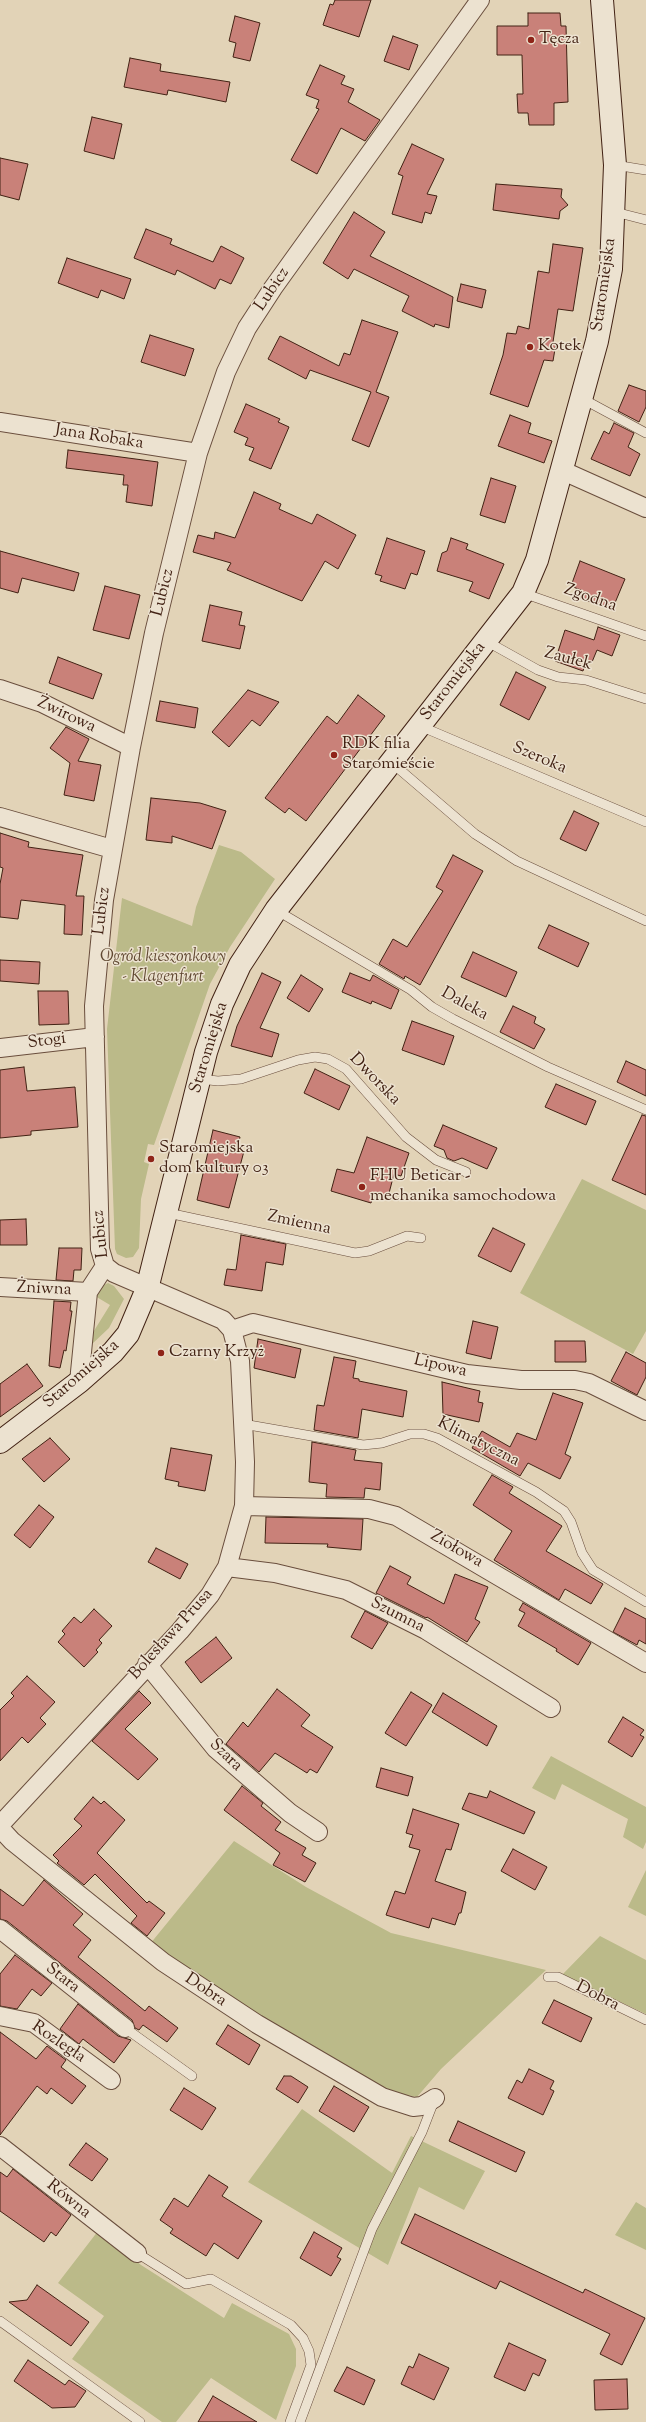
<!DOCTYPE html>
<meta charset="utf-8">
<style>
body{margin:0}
canvas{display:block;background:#e2d3b7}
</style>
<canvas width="646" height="2422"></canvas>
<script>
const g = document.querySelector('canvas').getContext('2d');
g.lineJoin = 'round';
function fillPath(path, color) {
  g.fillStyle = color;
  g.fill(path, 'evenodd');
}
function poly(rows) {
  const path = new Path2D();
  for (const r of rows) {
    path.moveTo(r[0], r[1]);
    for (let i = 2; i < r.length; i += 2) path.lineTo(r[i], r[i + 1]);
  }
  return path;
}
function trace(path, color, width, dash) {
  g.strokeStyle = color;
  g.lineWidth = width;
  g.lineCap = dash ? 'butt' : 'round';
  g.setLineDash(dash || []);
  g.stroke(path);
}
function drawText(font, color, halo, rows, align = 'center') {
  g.font = font + ' "Sorts Mill Goudy",serif';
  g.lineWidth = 3;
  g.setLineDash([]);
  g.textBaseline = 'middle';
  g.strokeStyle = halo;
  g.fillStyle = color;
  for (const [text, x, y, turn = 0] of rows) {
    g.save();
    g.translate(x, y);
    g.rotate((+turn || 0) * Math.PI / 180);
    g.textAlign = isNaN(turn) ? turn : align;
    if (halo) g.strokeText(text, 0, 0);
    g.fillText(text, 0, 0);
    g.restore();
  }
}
const green = poly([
 [219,845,241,852,275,879,230,947,210,984,154,1145,148,1144,144,1162,149,1164,141,1199,139,1248,133,1257,126,1258,117,1254,115,1249,107,1029,122,898,192,926,196,907],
 [582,1179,646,1210,646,1331,633,1354,520,1293],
 [108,1283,114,1286,124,1299,109,1328,91,1345,92,1334,110,1305,95,1296,100,1287],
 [551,1756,646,1807,646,1842,643,1849,623,1837,628,1819,562,1784,555,1800,532,1788],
 [234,1841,306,1887,391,1933,546,1970,441,2069,417,2097,386,2091,228,2001,150,1944],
 [646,1870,646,1916,628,1907],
 [600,1936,646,1960,646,2014,562,1975],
 [302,2109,392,2173,411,2136,485,2171,464,2210,419,2187,388,2265,248,2182],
 [636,2202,646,2208,646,2250,615,2235],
 [98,2231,141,2265,224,2318,232,2303,289,2334,296,2349,296,2366,276,2420,211,2378,176,2422,162,2422,72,2359,104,2316,58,2283]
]);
const building = poly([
 [335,0,371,0,359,37,323,25,330,4,333,5,335,0],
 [528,13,560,13,561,26,566,26,568,102,554,103,554,125,529,125,528,113,518,113,517,94,523,94,522,55,497,55,497,26,528,26,528,13],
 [235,16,260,23,250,61,233,57,236,43,229,41,235,16],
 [393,36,418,45,409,70,384,61,393,36],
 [130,58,161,64,160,71,230,82,226,102,168,90,167,95,124,87,130,58],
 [320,65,345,76,341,84,354,89,348,102,380,120,365,141,341,128,317,174,291,160,319,109,316,108,319,100,306,95,320,65],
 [92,117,122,124,114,159,84,151,92,117],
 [412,144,444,159,427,194,437,196,431,214,425,212,422,223,392,214,403,176,398,174,412,144],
 [0,158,28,164,19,200,0,195,0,158],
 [496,184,562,189,561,197,568,205,560,211,559,219,493,210,496,184],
 [354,212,385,232,370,256,453,297,449,328,435,324,434,327,402,311,409,296,354,269,348,279,323,263,354,212],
 [146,229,172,239,170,244,213,262,221,246,244,258,231,284,220,279,215,289,177,270,175,275,134,258,146,229],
 [553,244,583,248,573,311,558,309,553,342,556,343,553,361,544,360,528,407,490,394,503,355,507,333,516,334,518,326,529,329,538,271,549,273,553,244],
 [67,258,131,279,124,299,101,290,98,298,58,283,67,258],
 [461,284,486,290,482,308,457,301,461,284],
 [362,320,398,332,376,392,389,397,369,447,352,440,371,392,310,370,306,379,268,359,280,336,339,366,344,353,350,355,362,320],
 [150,335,194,349,185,376,141,362,150,335],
 [629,385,646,391,646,407,639,422,618,411,629,385],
 [246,404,280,419,278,422,289,427,271,469,249,460,254,448,245,445,248,438,234,432,246,404],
 [510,415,531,423,528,433,552,441,544,463,498,446,510,415],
 [614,423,634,433,628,447,640,454,630,476,591,459,604,431,609,434,614,423],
 [68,450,158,462,152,506,126,502,128,485,123,485,124,475,66,468,68,450],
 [491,478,516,486,505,523,480,515,491,478],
 [254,492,281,504,279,509,312,524,317,514,356,535,338,569,325,561,302,601,227,570,231,563,193,552,198,535,214,539,215,532,235,538,254,492],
 [387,538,425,551,417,575,411,573,405,589,380,581,382,576,375,574,387,538],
 [451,538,468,544,466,549,504,564,489,599,469,591,473,582,437,571,442,553,447,551,451,538],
 [0,551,79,573,74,591,22,578,18,593,0,588,0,551],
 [580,561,625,579,612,610,580,598,583,591,571,586,580,561],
 [105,586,140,595,129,639,93,630,105,586],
 [210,605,242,612,239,625,245,626,240,649,202,641,210,605],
 [598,627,620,635,612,656,597,650,592,662,586,660,583,671,555,661,565,630,594,640,598,627],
 [58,657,102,674,93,699,49,683,58,657],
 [516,672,546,687,529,720,500,705,516,672],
 [248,690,279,702,260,726,252,720,229,747,212,732,248,690],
 [358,695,385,716,306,821,289,808,285,813,265,798,327,716,337,724,358,695],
 [160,701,198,708,195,728,156,721,160,701],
 [66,727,89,739,78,761,101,765,94,801,64,795,70,763,50,748,66,727],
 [151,798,200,803,226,811,212,849,172,836,172,843,146,840,151,798],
 [574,811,599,823,586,851,560,839,574,811],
 [0,833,29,842,28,847,83,855,76,896,84,896,82,935,64,934,65,905,21,900,18,919,0,917,0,884,3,868,0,867,0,833],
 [453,855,483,871,420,985,405,976,404,979,379,964,393,939,407,947,443,891,436,887,453,855],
 [549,925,589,943,578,967,538,948,549,925],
 [473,952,517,972,506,997,461,977,473,952],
 [0,960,40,962,39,984,0,981,0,960],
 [262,973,281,982,260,1028,279,1034,272,1057,231,1046,237,1026,262,973],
 [350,973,370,981,373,975,399,990,391,1009,372,1001,371,1004,342,992,350,973],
 [301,975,323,989,309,1012,287,998,301,975],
 [38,991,68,991,69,1024,39,1025,38,991],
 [513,1006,536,1017,534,1023,545,1029,534,1049,500,1032,513,1006],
 [412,1021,454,1036,444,1065,402,1050,412,1021],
 [626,1061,646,1070,646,1096,617,1082,626,1061],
 [24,1067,27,1091,75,1087,78,1127,31,1131,31,1135,0,1138,0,1070,24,1067],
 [315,1069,350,1086,339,1110,304,1093,315,1069],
 [556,1084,596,1101,586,1125,545,1107,556,1084],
 [642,1115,646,1116,646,1195,612,1180,642,1115],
 [443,1125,497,1148,487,1169,462,1158,454,1161,447,1158,444,1150,434,1146,443,1125],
 [213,1130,240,1137,237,1150,244,1151,229,1208,197,1200,213,1130],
 [367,1137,409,1153,401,1176,394,1174,388,1197,374,1193,371,1203,331,1191,337,1169,354,1173,367,1137],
 [26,1219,27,1245,0,1245,0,1220,26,1219],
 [493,1228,525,1244,511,1272,478,1256,493,1228],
 [241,1235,286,1244,283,1265,266,1262,262,1291,224,1285,227,1269,236,1270,241,1235],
 [59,1248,82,1248,81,1270,74,1270,73,1281,56,1280,59,1248],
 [54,1301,71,1302,70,1311,72,1311,66,1351,64,1350,60,1368,49,1366,54,1301],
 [473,1321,498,1327,491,1359,466,1353,473,1321],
 [258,1339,301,1349,295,1378,254,1368,258,1339],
 [555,1341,585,1341,586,1362,555,1362,555,1341],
 [626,1352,646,1363,646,1377,637,1395,611,1381,626,1352],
 [334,1357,356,1361,353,1378,359,1379,359,1381,407,1391,403,1417,362,1409,358,1438,314,1430,317,1405,324,1406,334,1357],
 [27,1364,43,1386,0,1417,0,1384,27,1364],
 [442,1382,480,1391,478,1402,483,1403,479,1422,443,1414,442,1382],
 [553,1393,583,1403,565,1454,571,1457,560,1479,528,1463,520,1476,472,1448,482,1431,510,1447,517,1433,536,1440,553,1393],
 [50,1438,70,1459,44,1482,22,1459,50,1438],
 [312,1442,356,1450,354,1460,382,1463,380,1490,365,1488,364,1498,326,1497,327,1484,309,1482,312,1442],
 [171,1448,212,1455,205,1491,178,1486,179,1482,165,1479,171,1448],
 [492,1475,513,1487,509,1493,562,1526,546,1551,603,1584,591,1604,565,1589,559,1600,494,1560,512,1531,473,1505,492,1475],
 [39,1505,54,1517,30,1548,14,1535,39,1505],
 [266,1517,363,1519,361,1550,327,1547,328,1544,265,1543,266,1517],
 [156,1548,188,1564,180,1579,148,1562,156,1548],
 [390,1566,411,1577,407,1584,444,1604,455,1574,488,1587,475,1619,480,1622,467,1642,427,1617,426,1618,376,1593,390,1566],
 [523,1603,591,1643,578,1665,556,1651,557,1649,518,1626,525,1613,519,1610,523,1603],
 [625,1608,646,1619,646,1644,639,1640,637,1645,613,1632,625,1608],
 [94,1609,112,1626,99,1640,102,1643,96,1650,98,1652,84,1667,58,1642,65,1634,62,1631,74,1617,81,1623,94,1609],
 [365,1611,388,1623,372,1649,351,1637,365,1611],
 [216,1637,232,1658,201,1683,185,1662,216,1637],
 [27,1676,55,1702,40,1718,46,1724,28,1743,22,1737,0,1761,0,1710,14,1696,11,1693,27,1676],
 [277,1689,310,1715,301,1726,333,1747,317,1773,310,1769,307,1773,275,1753,259,1772,226,1744,243,1722,248,1727,277,1689],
 [139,1691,151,1703,125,1729,158,1759,138,1780,92,1741,139,1691],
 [411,1692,432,1705,406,1746,385,1733,411,1692],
 [443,1693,497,1726,487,1746,432,1712,443,1693],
 [623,1717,644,1730,640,1735,644,1737,632,1757,608,1742,623,1717],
 [381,1768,413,1777,408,1796,376,1787,381,1768],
 [242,1786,263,1803,261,1806,281,1822,275,1830,306,1848,302,1855,316,1863,305,1882,273,1865,280,1853,224,1810,242,1786],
 [490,1791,535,1812,524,1834,462,1809,469,1793,487,1798,490,1791],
 [93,1797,101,1804,104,1801,125,1820,97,1853,147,1903,149,1901,165,1913,147,1936,131,1923,137,1916,95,1874,84,1885,57,1863,59,1861,53,1855,82,1826,74,1819,93,1797],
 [413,1809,459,1824,451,1850,446,1849,435,1881,466,1892,461,1913,459,1913,455,1925,432,1918,429,1928,386,1915,395,1891,405,1894,420,1850,409,1847,413,1835,406,1833,413,1809],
 [513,1849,547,1867,535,1890,501,1871,513,1849],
 [44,1880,83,1914,73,1925,91,1940,78,1957,145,2011,149,2006,178,2028,167,2042,143,2025,139,2030,135,2028,132,2020,7,1921,0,1919,0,1889,23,1906,44,1880],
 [15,1955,52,1983,41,1996,32,1989,17,2009,0,2006,0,1974,15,1955],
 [554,2000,592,2018,581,2042,542,2023,554,2000],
 [78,2004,118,2036,131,2040,114,2063,83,2039,79,2044,60,2029,78,2004],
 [228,2025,260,2045,249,2065,216,2044,228,2025],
 [0,2032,36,2059,47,2046,66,2060,61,2067,86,2086,72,2104,51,2088,47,2094,37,2086,0,2135,0,2032],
 [529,2069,554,2081,550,2089,554,2091,543,2115,508,2098,517,2080,522,2083,529,2069],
 [284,2076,291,2076,308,2087,298,2103,276,2089,284,2076],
 [334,2086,369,2107,354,2132,319,2111,334,2086],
 [184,2088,216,2108,202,2130,170,2110,184,2088],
 [458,2121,525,2152,516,2172,449,2141,458,2121],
 [86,2143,108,2159,92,2181,69,2165,86,2143],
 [13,2169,71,2215,56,2236,51,2232,44,2242,0,2211,0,2172,7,2177,13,2169],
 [209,2175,228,2187,222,2196,262,2221,238,2259,214,2243,206,2256,170,2233,173,2229,160,2220,174,2198,188,2207,209,2175],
 [415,2214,583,2293,585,2289,645,2318,622,2365,600,2354,610,2334,500,2281,496,2289,401,2243,415,2214],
 [314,2232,342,2248,337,2257,341,2259,331,2276,300,2258,314,2232],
 [37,2285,89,2322,71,2346,9,2302,27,2300,37,2285],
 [509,2343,546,2360,539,2376,533,2373,525,2391,494,2377,509,2343],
 [419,2354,449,2368,434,2400,401,2384,409,2366,413,2368,419,2354],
 [28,2360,65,2385,69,2380,86,2391,75,2407,52,2408,14,2381,28,2360],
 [347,2367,375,2380,364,2405,334,2391,347,2367],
 [627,2379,628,2409,595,2410,594,2380,627,2379],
 [213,2396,257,2422,198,2422,213,2396]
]);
const lane = poly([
 [615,165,646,170],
 [615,212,646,220],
 [581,398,646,433],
 [523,593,646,636],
 [486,641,538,670,558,677,586,680,646,699],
 [420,726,646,822],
 [392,763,475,834,517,861,646,921],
 [276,910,411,990,432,1007,453,1019,548,1067,646,1110],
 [200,1079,218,1081,241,1079,298,1060,315,1057,328,1059,346,1069,406,1137,436,1160,466,1172],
 [168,1213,355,1253,369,1251,407,1236,421,1238],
 [243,1424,363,1445,382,1443,410,1434,424,1434,437,1438,536,1492,564,1511,571,1522,582,1553,593,1570,646,1602],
 [548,1977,558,1977,646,2020],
 [125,2028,192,2076],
 [137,2253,186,2284,211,2279,291,2325,303,2338,309,2351,311,2365,290,2422],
 [0,2321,140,2422],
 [300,2422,372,2229,422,2132,434,2101]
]);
const street = poly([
 [0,422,198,453],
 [561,470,646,508],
 [0,689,42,703,131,747],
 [0,817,112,849],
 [0,1048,95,1037],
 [0,1287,88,1292],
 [232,1330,253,1323,467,1374,521,1380,575,1380,589,1383,646,1411],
 [79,1382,88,1292,105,1266],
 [244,1506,369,1509,396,1516,646,1663],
 [227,1567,275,1573,346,1590,426,1630,551,1708],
 [147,1664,216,1749,290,1813,318,1832],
 [0,1825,180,1631,210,1595,227,1567,244,1506,245,1462,240,1361,232,1330,223,1320,114,1273,105,1266,100,1249,94,1006,104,900,131,747,154,633,198,453,226,372,247,328,273,288,480,0],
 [0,1828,12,1841,163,1962,257,2024,382,2097,413,2107,422,2106,435,2098],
 [0,1929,125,2028],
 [0,2016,34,2023,111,2080],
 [0,2146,137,2253]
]);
const secondary = poly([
 [0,1442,79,1382,113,1352,128,1334,147,1289,206,1052,222,1004,240,965,276,910,523,593,537,560,597,341,611,269,615,165,602,0]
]);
const markers = [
 [531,40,4,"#8f2418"],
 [530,347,4,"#8f2418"],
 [334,755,4,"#8f2418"],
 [151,1159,4,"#8f2418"],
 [362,1187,4,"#8f2418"],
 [161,1353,4,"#8f2418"]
];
const poiNames = [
 ["Tęcza",539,40],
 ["Kotek",538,347],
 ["RDK filia",342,745],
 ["Staromieście",342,765],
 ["Staromiejska",159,1149],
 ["dom kultury 03",159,1169],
 ["FHU Beticar -",370,1177],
 ["mechanika samochodowa",370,1197],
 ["Czarny Krzyż",169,1353]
];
const streetNames = [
 ["Staromiejska",605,285,-82],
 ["Lubicz",273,290,-56],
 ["Jana Robaka",99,438,9],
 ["Lubicz",164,593,-76],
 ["Zgodna",590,599,19],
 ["Zaułek",568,660,15],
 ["Staromiejska",454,682,-52],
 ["Żwirowa",66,716,25],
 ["Szeroka",539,759,23],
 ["Lubicz",103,911,-83],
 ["Daleka",464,1005,29],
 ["Stogi",47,1042,-7],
 ["Staromiejska",210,1048,-73],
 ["Dworska",374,1080,46],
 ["Zmienna",299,1224,12],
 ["Lubicz",102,1234,-96],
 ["Żniwna",44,1290,3],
 ["Lipowa",440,1367,13],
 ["Staromiejska",82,1375,-41],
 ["Klimatyczna",478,1443,27],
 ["Ziołowa",456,1550,30],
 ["Szumna",397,1616,27],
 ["Bolesława Prusa",172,1635,-48],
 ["Szara",225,1756,44],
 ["Stara",62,1979,38],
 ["Dobra",205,1991,34],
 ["Dobra",597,1997,27],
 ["Rozległa",58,2043,34],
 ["Równa",68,2200,39]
];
const parkNames = [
 ["Ogród kieszonkowy",163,958],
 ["- Klagenfurt",163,978]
];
fillPath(green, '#bbba89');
fillPath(building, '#c98179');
trace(building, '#422214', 1);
trace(lane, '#6a4e3d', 10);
trace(street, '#6a4e3d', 20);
trace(secondary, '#422214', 24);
trace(lane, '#ece2d0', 9);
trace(street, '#ece2d0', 18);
trace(secondary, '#ece2d0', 22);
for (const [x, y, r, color] of markers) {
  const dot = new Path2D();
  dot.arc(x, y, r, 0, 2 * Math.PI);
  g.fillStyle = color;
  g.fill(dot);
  trace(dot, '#ece2d0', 1.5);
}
drawText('17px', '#422214', '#ece2d0', poiNames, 'left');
drawText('17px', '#422214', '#ece2d0', streetNames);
drawText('italic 17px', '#604831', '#ece2d0', parkNames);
</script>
